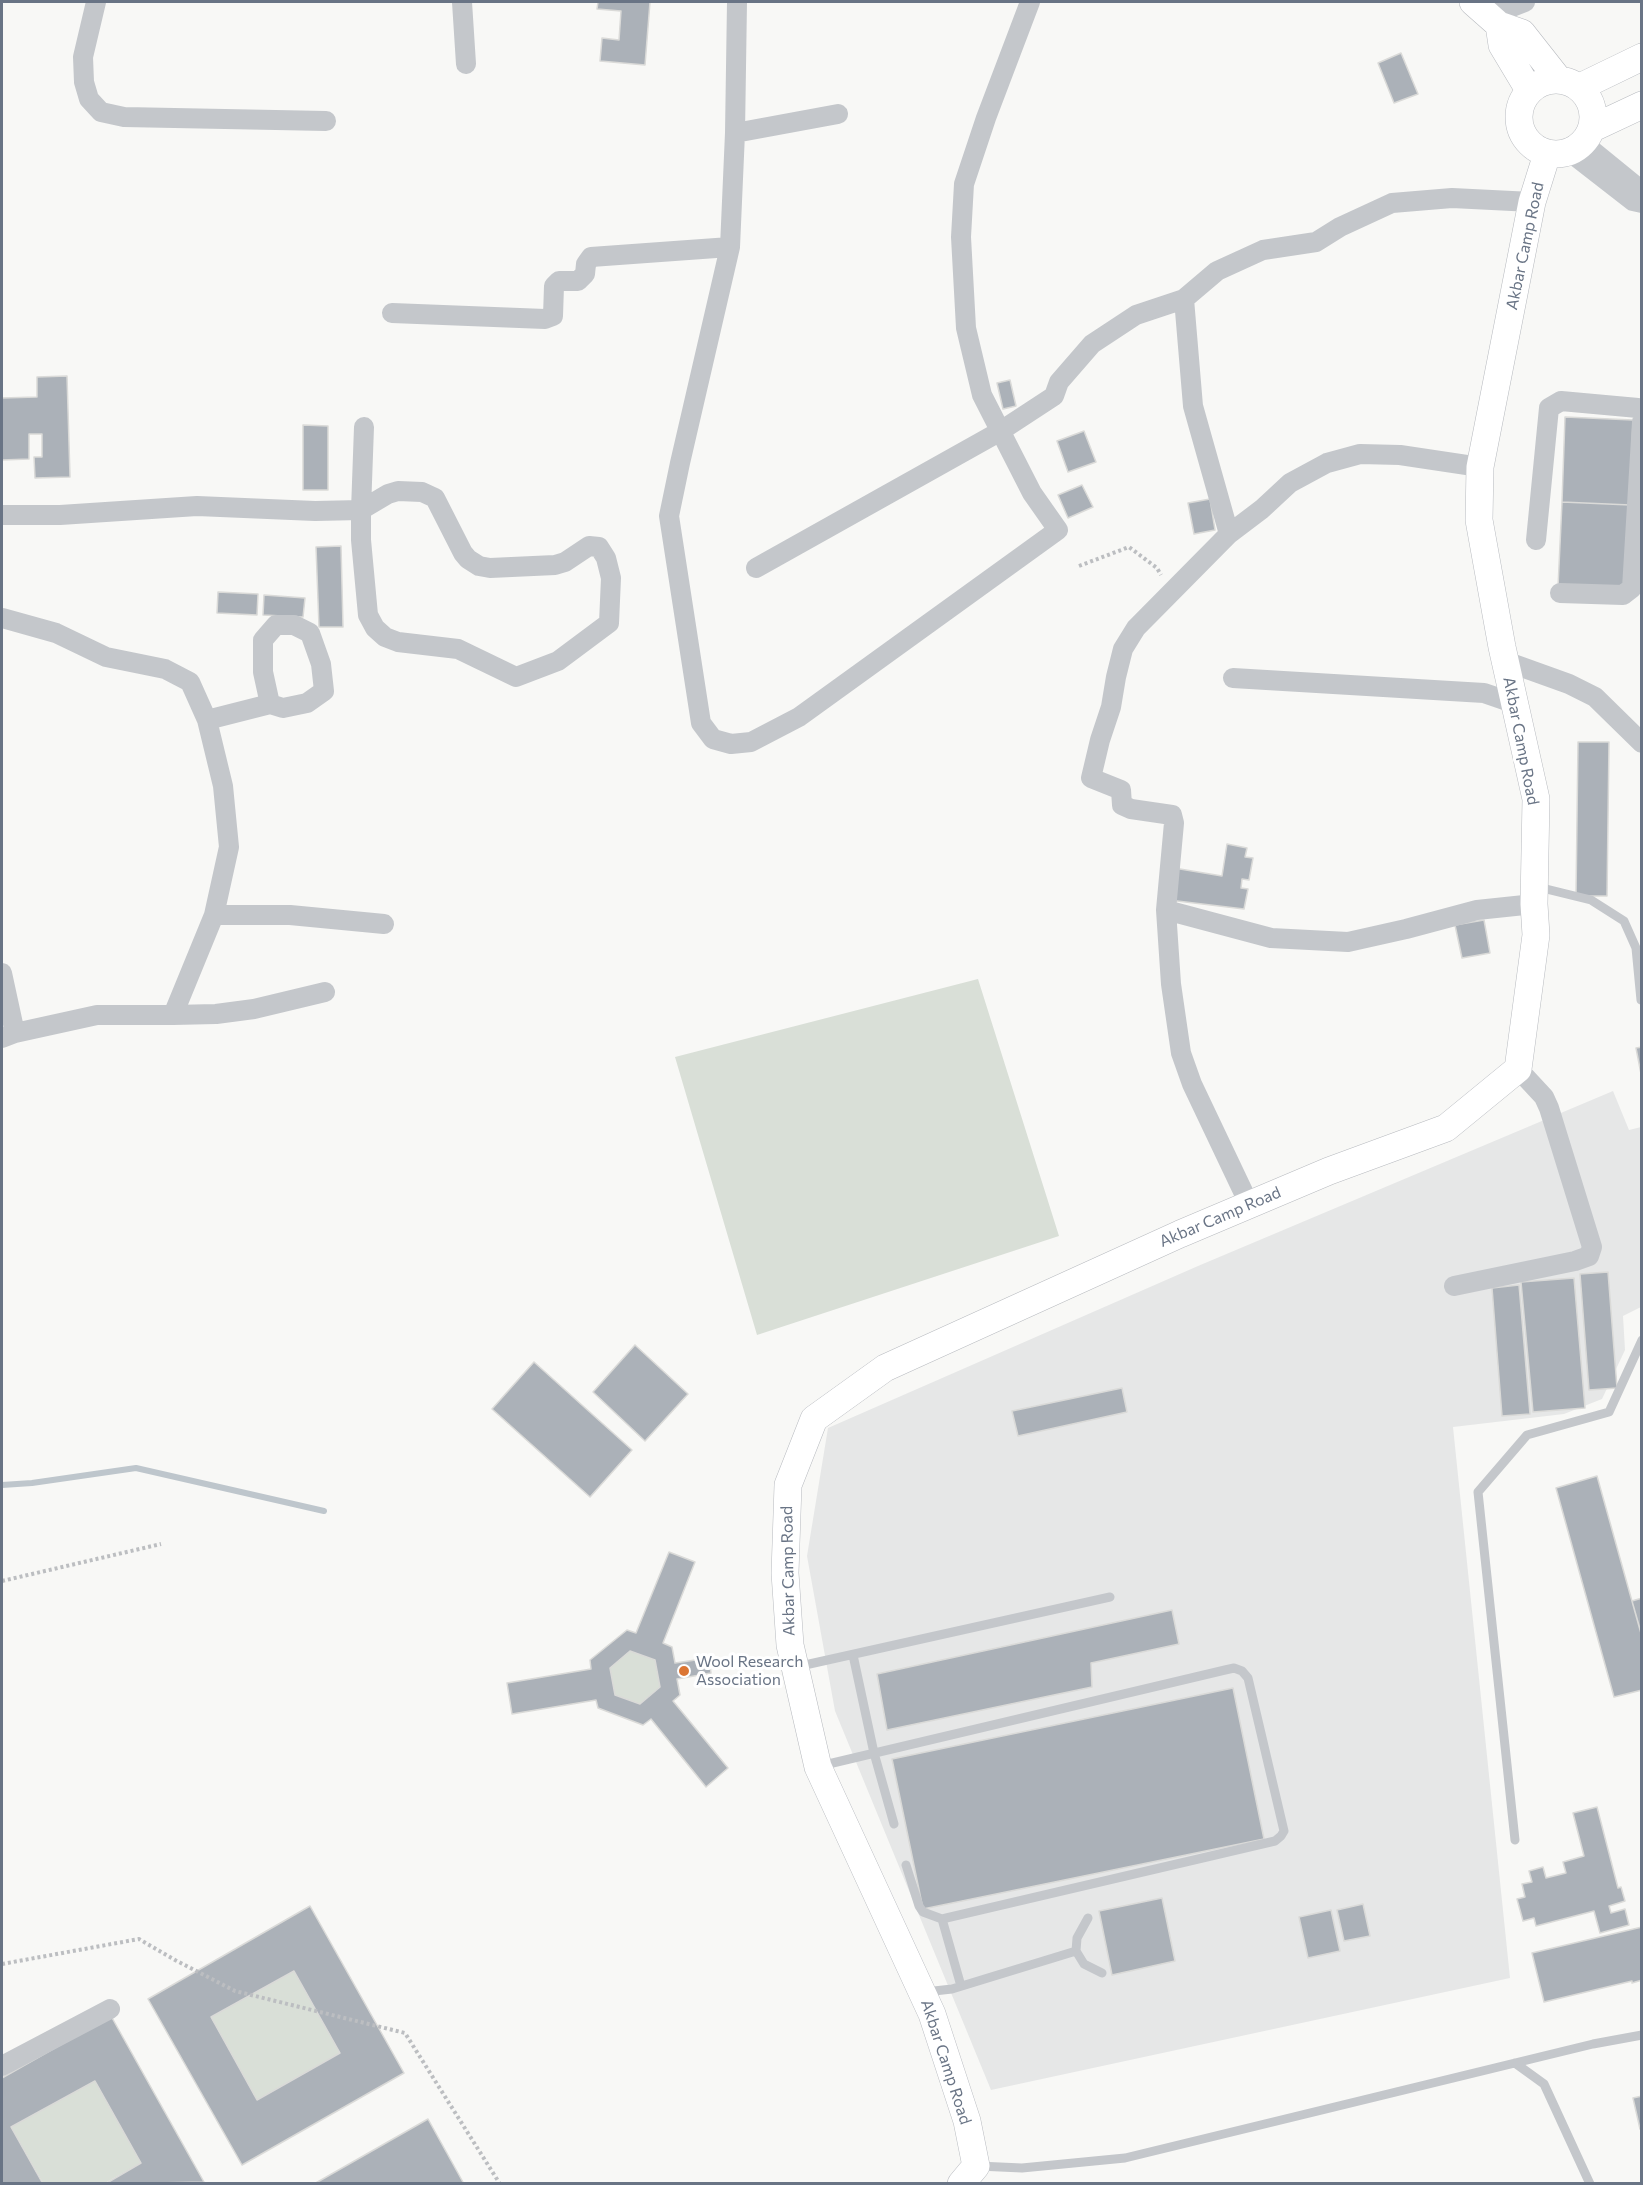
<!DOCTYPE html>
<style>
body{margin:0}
#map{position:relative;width:1643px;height:2185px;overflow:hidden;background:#f8f8f6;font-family:Commissioner,sans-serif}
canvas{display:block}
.frame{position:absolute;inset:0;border:3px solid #697485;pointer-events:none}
</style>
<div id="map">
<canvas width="1643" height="2185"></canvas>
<div class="frame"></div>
</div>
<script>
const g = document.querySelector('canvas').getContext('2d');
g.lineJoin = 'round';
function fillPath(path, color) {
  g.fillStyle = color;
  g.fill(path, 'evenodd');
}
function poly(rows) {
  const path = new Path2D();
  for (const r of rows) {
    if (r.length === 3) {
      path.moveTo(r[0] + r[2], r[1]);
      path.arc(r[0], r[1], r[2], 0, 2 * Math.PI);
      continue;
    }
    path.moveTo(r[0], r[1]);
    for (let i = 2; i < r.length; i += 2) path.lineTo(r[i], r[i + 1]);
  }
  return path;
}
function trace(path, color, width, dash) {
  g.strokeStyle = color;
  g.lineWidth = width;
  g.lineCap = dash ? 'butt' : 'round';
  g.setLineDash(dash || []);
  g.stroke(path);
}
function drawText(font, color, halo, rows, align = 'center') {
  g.font = font + ' Commissioner,sans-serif';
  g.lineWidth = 6;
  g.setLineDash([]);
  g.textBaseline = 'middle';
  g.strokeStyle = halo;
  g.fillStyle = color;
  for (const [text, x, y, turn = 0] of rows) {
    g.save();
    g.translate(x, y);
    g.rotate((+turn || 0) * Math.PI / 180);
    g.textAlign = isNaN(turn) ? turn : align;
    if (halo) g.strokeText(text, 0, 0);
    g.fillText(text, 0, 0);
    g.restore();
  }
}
const built = poly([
 [1613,1091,1629,1130,1641,1127,1641,1307,1623,1316,1625,1350,1602,1399,1564,1414,1453,1427,1510,1978,991,2090,835,1711,807,1556,828,1428,1198,1266]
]);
const green = poly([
 [978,979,1059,1236,757,1335,675,1057],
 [630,1651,655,1660,660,1687,640,1704,615,1695,610,1668],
 [294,1971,340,2053,257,2100,211,2017],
 [95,2081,141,2163,105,2183,43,2183,11,2127]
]);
const stream = poly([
 [2,1485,32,1483,136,1468,324,1511]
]);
const building = poly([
 [598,2,650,2,645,65,600,61,602,38,619,40,621,11,597,9,598,2],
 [1401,53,1418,94,1394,103,1378,63,1401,53],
 [67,376,70,477,35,478,34,457,42,457,42,434,29,434,29,459,2,460,2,398,37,397,37,377,67,376],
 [1010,380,1016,406,1003,409,997,383,1010,380],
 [1565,417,1633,420,1630,505,1562,502,1565,417],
 [303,425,328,426,328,490,303,490,303,425],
 [1084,431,1096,462,1068,472,1057,441,1084,431],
 [1082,485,1093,507,1068,518,1058,495,1082,485],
 [1210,499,1215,530,1194,534,1188,503,1210,499],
 [1562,502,1630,505,1626,590,1558,587,1562,502],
 [341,546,343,627,319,627,316,547,341,546],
 [218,592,258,594,257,615,217,613,218,592],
 [264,595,305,598,303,617,263,615,264,595],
 [1578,742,1609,742,1607,896,1576,896,1578,742],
 [1227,844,1247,848,1245,857,1253,858,1249,880,1242,879,1241,888,1248,889,1244,909,1169,900,1174,868,1222,876,1227,844],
 [1484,920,1490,953,1462,958,1455,925,1484,920],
 [1642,1047,1642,1079,1636,1048,1642,1047],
 [1608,1272,1617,1388,1589,1390,1580,1274,1608,1272],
 [1574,1278,1585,1408,1533,1412,1521,1282,1574,1278],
 [1519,1285,1530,1414,1502,1416,1492,1288,1519,1285],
 [635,1345,688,1394,645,1441,593,1392,635,1345],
 [534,1362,632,1450,590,1497,492,1409,534,1362],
 [1122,1388,1127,1412,1018,1436,1012,1411,1122,1388],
 [1597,1476,1642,1637,1642,1690,1614,1697,1556,1488,1597,1476],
 [669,1552,695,1562,663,1643,672,1647,675,1663,709,1658,711,1673,677,1679,680,1695,673,1701,728,1768,706,1787,651,1719,643,1725,598,1708,596,1700,512,1714,507,1683,591,1669,590,1660,627,1630,636,1633,669,1552],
 [630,1651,655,1660,660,1687,640,1704,615,1695,610,1668,630,1651],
 [1642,1598,1642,1636,1632,1601,1642,1598],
 [1172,1610,1179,1644,1091,1663,1092,1687,887,1730,877,1674,1172,1610],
 [1233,1688,1264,1839,923,1909,892,1759,1233,1688],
 [1597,1807,1618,1888,1621,1887,1625,1901,1609,1906,1611,1913,1625,1909,1629,1925,1600,1933,1594,1911,1536,1926,1534,1918,1523,1921,1517,1899,1525,1897,1522,1884,1532,1882,1529,1871,1543,1867,1546,1878,1566,1873,1563,1862,1584,1856,1573,1813,1597,1807],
 [1162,1898,1175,1961,1112,1975,1099,1911,1162,1898],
 [1363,1904,1370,1936,1344,1941,1337,1910,1363,1904],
 [310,1906,404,2073,242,2165,148,1999,310,1906],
 [294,1971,340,2053,257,2100,211,2017,294,1971],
 [1331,1910,1340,1951,1308,1958,1299,1917,1331,1910],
 [1642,1927,1642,1980,1632,1983,1632,1981,1544,2002,1532,1953,1642,1927],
 [111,2016,204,2182,105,2184,141,2163,95,2081,11,2127,43,2184,2,2184,2,2078,111,2016],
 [1642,2096,1642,2129,1640,2129,1633,2098,1642,2096],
 [428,2119,464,2184,314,2184,428,2119]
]);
const path = poly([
 [1079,566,1129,547,1157,568,1161,575],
 [2,1581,161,1544],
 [2,1964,139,1939,175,1960,235,1991,405,2033,500,2184]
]);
const lane = poly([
 [1538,887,1591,900,1624,921,1636,948,1641,1000],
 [853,1655,874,1753,894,1824],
 [796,1667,1110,1597],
 [820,1766,1225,1670,1234,1668,1242,1671,1248,1678,1284,1831,1281,1836,1275,1841,942,1919,961,1986],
 [1515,1840,1478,1492,1527,1435,1609,1412,1642,1340],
 [906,1865,919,1906,923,1912,942,1919],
 [1088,1918,1077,1938,1076,1951,1084,1964,1102,1973],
 [925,1992,952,1989,1076,1951],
 [1515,2063,1544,2084,1590,2184],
 [978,2166,1022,2168,1125,2158,1593,2044,1642,2035]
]);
const street = poly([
 [96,2,83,57,84,82,89,99,101,112,124,117,326,121],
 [462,2,466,64],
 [737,2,735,133,730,247,680,463,669,516,701,723,713,739,731,744,751,742,799,717,1058,530,1032,493,982,395,966,328,961,237,964,184,986,118,1030,2],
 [1489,16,1525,2],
 [735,133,838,114],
 [1583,143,1642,191],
 [1570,152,1633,201,1642,203],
 [1184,299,1193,406,1229,534],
 [392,313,545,319,553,316,554,286,559,281,578,281,585,274,586,264,591,257,730,247],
 [361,510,364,427],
 [2,515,60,515,197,506,315,511,361,510,361,540,368,615,375,628,385,637,398,642,458,649,516,677,558,661,609,623,611,578,606,558,599,547,589,546,565,562,555,565,490,568,479,566,468,559,463,553,435,498,422,492,398,491,388,494,361,510],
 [1536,540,1549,408,1561,401,1638,408],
 [756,568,999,432,1054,396,1059,382,1092,344,1136,315,1184,299,1217,271,1263,250,1316,242,1340,227,1392,203,1452,198,1532,202],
 [1560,593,1623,595,1632,588,1642,422],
 [2,618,56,633,106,657,165,669,190,682,207,720,223,786,229,847,214,915,173,1015,97,1015,15,1033,2,1038],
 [1505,661,1569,684,1595,697,1642,743],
 [1233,678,1484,693,1516,704],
 [207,720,270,704,283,708,307,703,324,691,321,664,310,633,294,625,276,625,263,640,263,672,270,704],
 [1166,910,1174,823,1172,815,1131,809,1122,805,1121,790,1091,778,1100,740,1111,707,1116,677,1123,649,1136,628,1229,534,1262,509,1290,483,1327,463,1360,454,1400,455,1480,467],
 [214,915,290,915,384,924],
 [2,973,15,1033],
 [173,1015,216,1014,254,1009,325,992],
 [1249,1204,1192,1084,1181,1053,1171,984,1166,910,1271,938,1348,942,1406,929,1477,910,1534,904],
 [1454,1286,1575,1261,1589,1256,1592,1247,1549,1108,1544,1097,1518,1069],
 [2,2066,110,2009]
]);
const secondary = poly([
 [1473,2,1499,25,1522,33,1559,80],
 [1499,25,1502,45,1529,90],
 [1556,117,37],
 [1580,87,1642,57],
 [1593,128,1642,105],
 [961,2184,976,2166,967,2121,932,2014,818,1767,790,1645,785,1573,788,1485,814,1419,885,1368,1180,1234,1329,1171,1446,1128,1518,1069,1536,935,1534,904,1536,799,1502,647,1479,520,1480,467,1532,202,1547,154]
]);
const markers = [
 [684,1671,6,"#db7533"]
];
const streetNames = [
 ["Akbar Camp Road",1525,246,-78],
 ["Akbar Camp Road",1521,741,79],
 ["Akbar Camp Road",1220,1217,-23],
 ["Akbar Camp Road",788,1571,-91],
 ["Akbar Camp Road",946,2062,72]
];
const poiNames = [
 ["Wool Research",696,1662],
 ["Association",696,1680]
];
fillPath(built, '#e6e7e7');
fillPath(green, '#d9dfd7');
trace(stream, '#bec6cc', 6);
fillPath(building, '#abb1b8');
trace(building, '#dadad8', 1.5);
trace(secondary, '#b7babf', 28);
trace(path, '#bcbec1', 4, [3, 3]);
trace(lane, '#c4c7cb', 9);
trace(street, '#c4c7cb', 20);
trace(secondary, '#fff', 27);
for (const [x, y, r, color] of markers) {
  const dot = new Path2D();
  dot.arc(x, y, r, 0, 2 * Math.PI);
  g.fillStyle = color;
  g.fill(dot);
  trace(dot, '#fff', 2);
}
drawText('16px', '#697485', '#fff', streetNames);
drawText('16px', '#697485', '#fff', poiNames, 'left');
</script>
